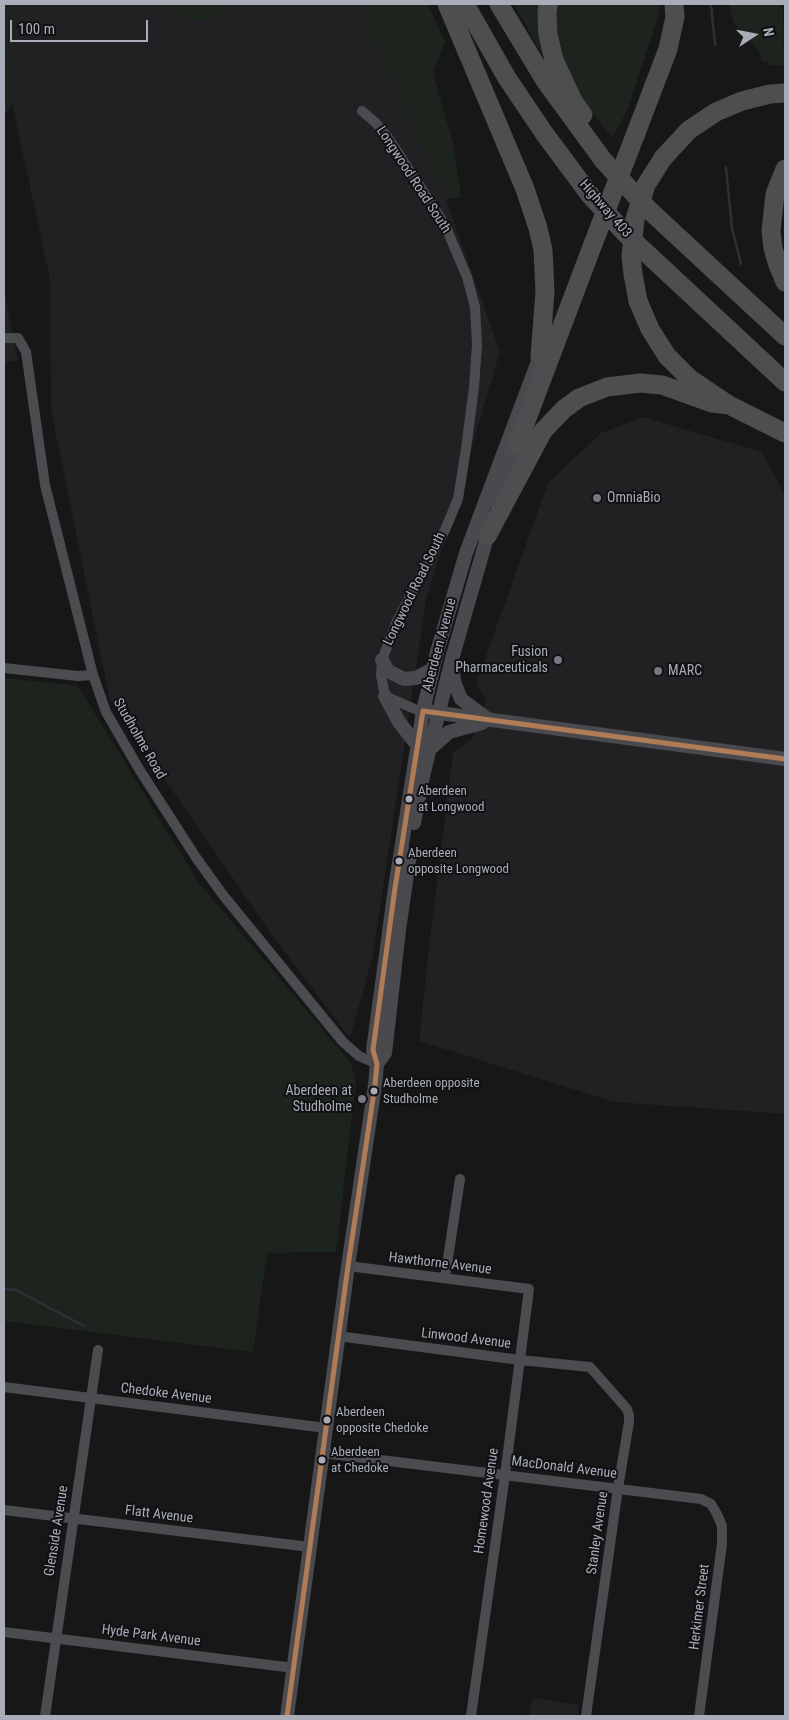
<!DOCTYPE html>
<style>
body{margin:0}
#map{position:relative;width:789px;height:1720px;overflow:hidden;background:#171717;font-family:"Roboto Condensed",sans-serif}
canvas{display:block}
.frame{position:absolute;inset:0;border:5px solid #a8adb8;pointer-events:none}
.north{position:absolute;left:729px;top:10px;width:50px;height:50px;-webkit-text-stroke:4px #111113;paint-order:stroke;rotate:79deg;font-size:14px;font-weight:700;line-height:20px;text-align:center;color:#a8adb8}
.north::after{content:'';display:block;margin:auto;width:18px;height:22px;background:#a8adb8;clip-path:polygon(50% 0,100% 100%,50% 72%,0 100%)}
.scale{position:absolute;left:10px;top:20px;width:138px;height:22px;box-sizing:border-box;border:2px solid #a8adb8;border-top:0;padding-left:6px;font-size:15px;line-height:18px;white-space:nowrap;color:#a8adb8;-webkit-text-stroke:4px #111113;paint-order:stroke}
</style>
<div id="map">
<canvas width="789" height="1720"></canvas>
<div class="frame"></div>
<div class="north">N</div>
<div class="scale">100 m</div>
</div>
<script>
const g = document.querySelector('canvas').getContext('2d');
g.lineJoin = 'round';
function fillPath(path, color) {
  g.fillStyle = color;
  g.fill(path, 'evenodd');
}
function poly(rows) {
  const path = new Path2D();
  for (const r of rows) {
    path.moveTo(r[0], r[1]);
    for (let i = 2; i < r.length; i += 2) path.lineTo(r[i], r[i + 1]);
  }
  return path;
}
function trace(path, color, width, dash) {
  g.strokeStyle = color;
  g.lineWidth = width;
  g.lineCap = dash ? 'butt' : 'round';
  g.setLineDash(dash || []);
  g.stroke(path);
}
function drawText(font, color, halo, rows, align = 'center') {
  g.font = font + ' "Roboto Condensed",sans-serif';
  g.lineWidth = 4;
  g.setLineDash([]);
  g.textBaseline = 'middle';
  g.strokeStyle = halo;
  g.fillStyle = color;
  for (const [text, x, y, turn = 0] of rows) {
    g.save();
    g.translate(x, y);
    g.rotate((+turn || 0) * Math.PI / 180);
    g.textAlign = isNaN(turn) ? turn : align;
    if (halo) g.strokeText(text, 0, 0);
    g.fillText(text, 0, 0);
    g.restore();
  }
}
const built = poly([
 [9,4,168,4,173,11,210,20,231,4,362,4,370,35,377,51,390,74,446,199,500,352,426,601,373,955,350,1038,272,935,110,700,51,410,50,279,12,103,8,48],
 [4,290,18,360,4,362],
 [643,417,762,452,785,495,785,1114,614,1102,419,1041,431,930,453,752,472,739,479,722,486,701,476,684,548,483,601,433],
 [532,1698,579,1705,578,1716,529,1716]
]);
const green = poly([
 [4,4,9,4,8,48,12,103,4,116],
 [168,4,231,4,210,20,184,20,173,11],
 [362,4,428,4,445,41,433,74,454,147,461,197,446,199,390,74,377,52,370,35],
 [514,4,542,4,546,62],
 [555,4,657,4,659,14,627,111,612,137,583,102,556,45],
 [729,4,780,4,783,10,784,66,771,65,762,61,758,50,733,22],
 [4,678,78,686,198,882,351,1063,356,1083,336,1252,267,1253,253,1352,4,1321]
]);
const stream = poly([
 [711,4,715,45],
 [726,167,732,228,741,264],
 [4,1289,16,1290,84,1326]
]);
const street = poly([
 [362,111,376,123,389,139,445,225,467,277,475,307,477,345,474,387,466,449,458,499,445,530,397,621,382,660,381,675,385,696,417,710,423,711],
 [4,338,18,338,26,352,45,485,93,675,106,712,139,769,197,859,223,895,343,1042,359,1056,377,1064],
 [4,668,78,676,93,675],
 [348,1266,529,1289,505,1475,471,1716],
 [445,1278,460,1179],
 [338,1336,520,1360,590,1367,627,1409,629,1415,629,1422,618,1488,586,1716],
 [4,1387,326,1428],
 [323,1453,701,1499,711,1504,717,1514,722,1526,722,1544,699,1716],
 [4,1510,310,1547],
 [4,1632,294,1668],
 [45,1716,98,1350]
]);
const secondary = poly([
 [497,504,517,445],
 [382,660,388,671,404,679,416,678,433,669],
 [452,669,455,684,461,699,489,720],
 [385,696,399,722,417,745],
 [432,712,785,759],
 [430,749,449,732,482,723],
 [414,823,424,772,452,659,490,527],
 [377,1064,385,1053,399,930,410,854],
 [287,1716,348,1266,375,1085,377,1064,373,1050,395,888,423,711,437,652,466,553,540,356]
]);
const highway = poly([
 [447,4,525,189,538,228,543,250,545,292,540,356],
 [465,4,507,78,544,133,590,195,626,234,785,382],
 [499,4,546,82,603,160,648,209,785,336],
 [548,4,547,13,548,35,554,60,573,101,583,115],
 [636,133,668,49,675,17,674,4],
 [663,158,689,130,716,112,742,101,770,94,785,93],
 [785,169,775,194,771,231,773,248,778,265,785,282],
 [638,301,650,329,667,356,689,378,729,405,785,433],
 [517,445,593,244],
 [487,536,543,431,564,409,579,398,607,387,640,383,662,385,712,403,729,405]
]);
const highwayBridge = poly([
 [593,244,636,133],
 [638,301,633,274,631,257,635,219,646,185,663,158]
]);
const bus1 = poly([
 [287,1716,348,1266,375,1085,377,1064,373,1050,395,888,423,711,785,759]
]);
const markers = [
 [597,498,5,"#757880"],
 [558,660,5,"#757880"],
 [658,671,5,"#757880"],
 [409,799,4.5,"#a8adb8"],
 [399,861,4.5,"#a8adb8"],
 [374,1091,4.5,"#a8adb8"],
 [362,1099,5,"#757880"],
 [327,1420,4.5,"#a8adb8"],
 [322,1460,4.5,"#a8adb8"]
];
const busNames = [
 ["Aberdeen",418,792],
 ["at Longwood",418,808],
 ["Aberdeen",408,854],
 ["opposite Longwood",408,870],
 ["Aberdeen opposite",383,1084],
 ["Studholme",383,1100],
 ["Aberdeen",336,1413],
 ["opposite Chedoke",336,1429],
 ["Aberdeen",331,1453],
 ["at Chedoke",331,1469]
];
const streetNames = [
 ["Longwood Road South",413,180,57],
 ["Highway 403",605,209,49],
 ["Longwood Road South",415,589,-64],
 ["Aberdeen Avenue",440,645,-75],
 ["Studholme Road",139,739,60],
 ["Hawthorne Avenue",440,1264,7],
 ["Linwood Avenue",466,1339,7],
 ["Chedoke Avenue",166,1394,7],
 ["MacDonald Avenue",564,1468,7],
 ["Homewood Avenue",487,1501,-82],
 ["Flatt Avenue",159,1515,7],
 ["Glenside Avenue",57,1531,-81],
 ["Stanley Avenue",598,1533,-82],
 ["Herkimer Street",700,1607,-83],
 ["Hyde Park Avenue",151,1636,7]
];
const poiNames = [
 ["OmniaBio",607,498],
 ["Fusion",548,652,"right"],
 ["Pharmaceuticals",548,668,"right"],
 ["MARC",668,671],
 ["Aberdeen at",352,1091,"right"],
 ["Studholme",352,1107,"right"]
];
fillPath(built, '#212123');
fillPath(green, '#1d241e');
trace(stream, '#2a3239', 2.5);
trace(street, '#4b4c50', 10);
trace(secondary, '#4a4a4e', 14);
trace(highway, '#4e4e51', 19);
trace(highwayBridge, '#4e4e51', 19);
trace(bus1, '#b07c57', 5);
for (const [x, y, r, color] of markers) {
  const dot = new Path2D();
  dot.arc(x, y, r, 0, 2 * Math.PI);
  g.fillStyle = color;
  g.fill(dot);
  trace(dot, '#111113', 2);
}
drawText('13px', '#a8adb8', '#111113', busNames, 'left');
drawText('14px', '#a8adb8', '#111113', streetNames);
drawText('14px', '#a8adb8', '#111113', poiNames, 'left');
</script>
